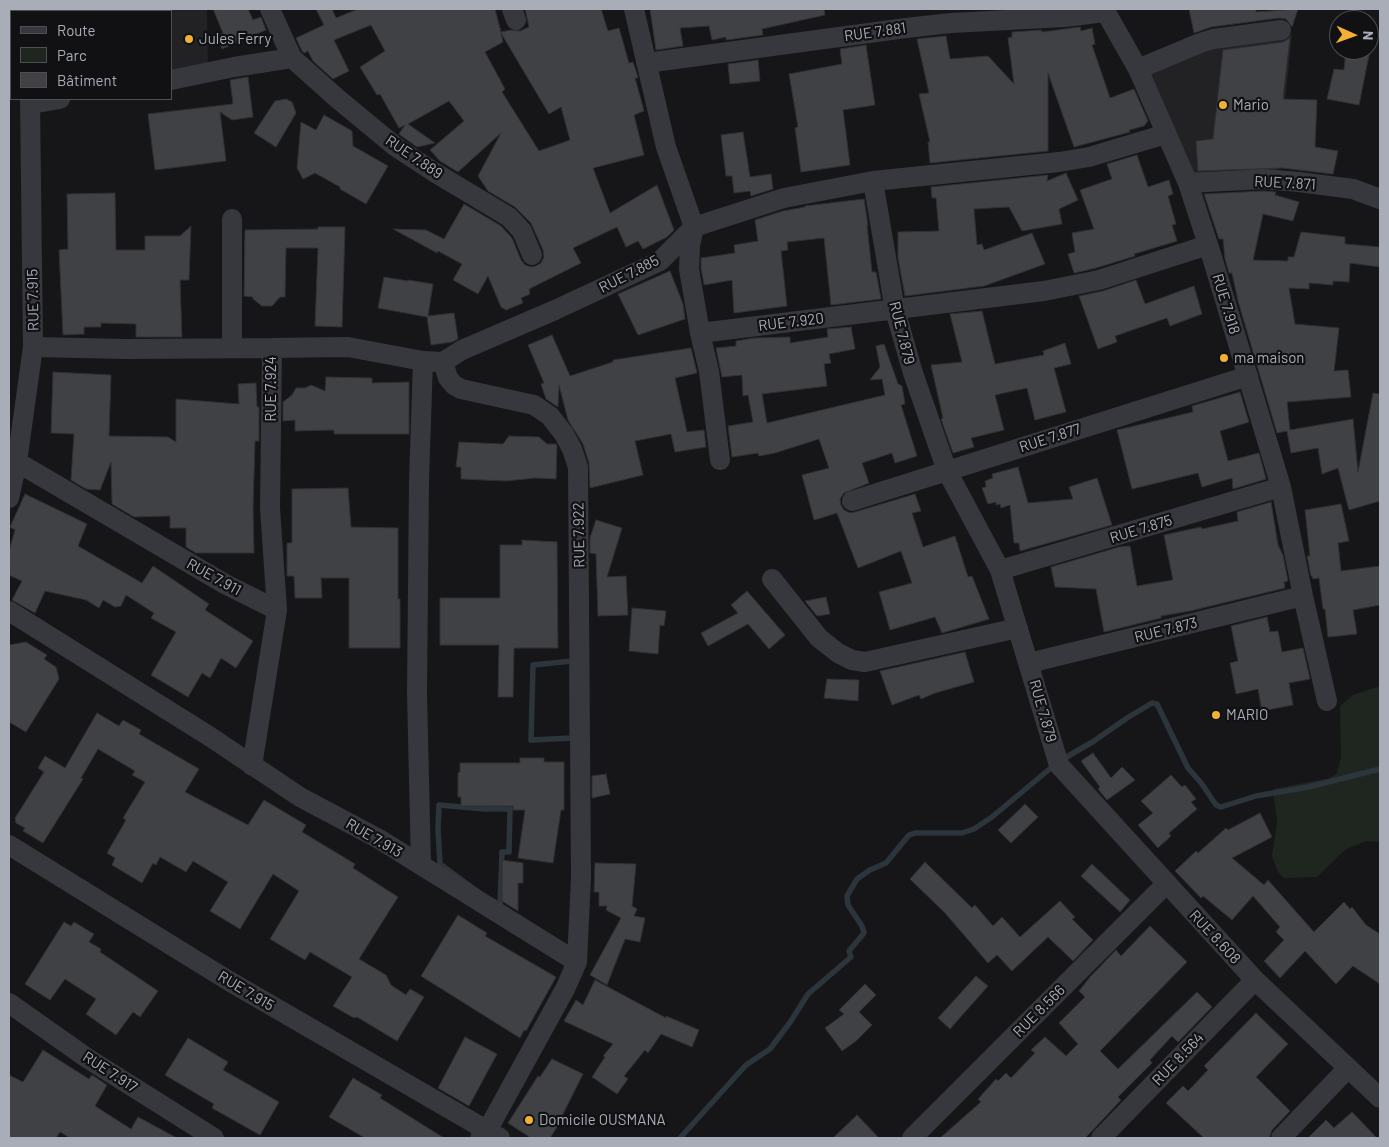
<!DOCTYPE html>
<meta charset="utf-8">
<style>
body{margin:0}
#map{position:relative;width:1389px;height:1147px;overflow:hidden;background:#161618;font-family:Barlow,sans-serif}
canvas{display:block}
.frame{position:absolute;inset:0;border:10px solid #a8adb8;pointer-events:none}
.legend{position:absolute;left:10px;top:10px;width:162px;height:90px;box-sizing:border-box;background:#111113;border:1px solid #4d4f55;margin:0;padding:6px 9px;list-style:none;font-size:15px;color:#a8adb8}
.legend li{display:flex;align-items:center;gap:10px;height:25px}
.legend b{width:25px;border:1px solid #4d4f55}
.north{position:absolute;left:1329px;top:10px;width:50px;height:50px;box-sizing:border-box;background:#111113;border:1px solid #4d4f55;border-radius:50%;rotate:92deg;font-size:14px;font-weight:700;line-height:20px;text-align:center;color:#a8adb8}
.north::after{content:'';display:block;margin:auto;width:18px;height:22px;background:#f2b134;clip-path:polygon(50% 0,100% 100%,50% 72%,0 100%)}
</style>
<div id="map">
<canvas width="1389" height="1147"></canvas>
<div class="frame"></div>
<ul class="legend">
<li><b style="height:6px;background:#37383d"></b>Route</li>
<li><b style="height:14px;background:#1e261f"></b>Parc</li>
<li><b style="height:14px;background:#404145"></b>Bâtiment</li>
</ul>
<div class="north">N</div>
</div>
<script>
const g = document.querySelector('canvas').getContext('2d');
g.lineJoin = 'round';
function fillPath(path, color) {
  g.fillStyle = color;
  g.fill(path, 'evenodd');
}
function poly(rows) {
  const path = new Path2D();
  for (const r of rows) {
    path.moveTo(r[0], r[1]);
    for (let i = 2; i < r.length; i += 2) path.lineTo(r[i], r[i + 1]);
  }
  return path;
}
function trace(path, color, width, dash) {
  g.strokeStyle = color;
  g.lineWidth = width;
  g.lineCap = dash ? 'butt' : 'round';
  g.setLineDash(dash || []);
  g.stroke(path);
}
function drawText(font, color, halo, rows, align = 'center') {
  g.font = font + ' Barlow,sans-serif';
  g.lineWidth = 4.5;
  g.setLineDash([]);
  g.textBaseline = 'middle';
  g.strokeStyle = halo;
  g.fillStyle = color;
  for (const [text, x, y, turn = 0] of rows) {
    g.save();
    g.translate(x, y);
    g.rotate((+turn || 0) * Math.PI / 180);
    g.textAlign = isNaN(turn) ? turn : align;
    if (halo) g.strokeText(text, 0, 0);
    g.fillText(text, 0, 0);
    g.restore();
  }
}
const built = poly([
 [72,9,207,9,208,67,171,73,171,11,73,11],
 [1292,34,1278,173,1233,170,1192,174,1148,75,1212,41]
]);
const green = poly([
 [1380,686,1380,842,1367,841,1346,849,1317,877,1284,878,1278,872,1272,856,1277,822,1273,789,1330,778,1337,773,1341,757,1340,706,1353,695]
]);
const stream = poly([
 [572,661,572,738,531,740,533,665,572,661],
 [439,805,485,809,510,809,509,852,502,852,500,905,485,897,440,864,438,829,439,805],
 [680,1138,746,1065,770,1049,791,1021,808,994,851,957,849,951,864,933,862,926,848,905,847,896,857,879,870,870,886,863,909,835,915,833,962,833,974,829,992,817,1058,762,1094,741,1127,718,1152,703,1157,704,1188,768,1202,784,1216,805,1221,807,1256,796,1308,787,1380,769]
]);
const building = poly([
 [213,9,248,9,253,20,261,17,266,30,222,49,217,36,223,33,213,9],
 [316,9,332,9,336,18,358,9,495,9,501,32,511,30,520,31,529,27,525,9,601,9,608,31,619,28,629,63,633,62,636,71,638,78,635,78,644,111,634,115,644,155,593,168,610,213,657,185,674,230,667,237,643,249,638,241,626,247,617,227,573,248,581,263,529,289,530,294,521,298,523,303,506,310,501,307,488,276,478,294,453,280,462,264,438,251,437,253,393,229,426,230,444,239,464,204,501,226,512,238,521,260,525,265,531,267,536,266,541,263,544,257,543,250,531,223,515,207,488,191,478,176,501,133,458,172,440,161,430,150,464,121,449,101,408,124,435,143,417,147,403,137,399,134,405,125,399,128,380,94,377,95,360,67,385,51,371,25,334,40,349,71,333,79,313,61,308,51,304,53,302,51,296,38,324,25,316,9],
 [501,33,549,114,561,107,570,140,539,151,502,92,505,89,485,52,503,42,501,33],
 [650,9,824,9,825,15,762,29,763,35,726,40,726,37,712,40,709,26,680,28,683,46,656,50,650,9],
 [1189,9,1256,9,1256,12,1298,9,1292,27,1286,19,1279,18,1211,27,1194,33,1189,9],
 [1080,27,1081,31,1092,28,1095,44,1092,45,1110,98,1134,89,1148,121,1144,126,1129,130,1130,132,1074,147,1048,73,1048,151,930,163,928,142,930,142,919,94,929,93,917,39,946,36,950,59,988,56,1014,84,1008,38,1012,37,1012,32,1041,30,1042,32,1080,27],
 [1290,38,1283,99,1317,100,1315,147,1338,151,1333,174,1282,168,1198,171,1196,141,1213,139,1223,50,1283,42,1290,38],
 [866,45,875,105,843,110,850,165,801,172,795,128,798,127,789,74,842,64,840,49,866,45],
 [1346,50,1370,50,1359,105,1327,99,1334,69,1344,70,1346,50],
 [758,60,760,81,730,84,728,64,758,60],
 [248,77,253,117,232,120,220,112,226,161,155,170,148,114,233,104,230,80,248,77],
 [286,99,292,102,296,113,276,147,254,133,275,101,286,99],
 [324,115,352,131,353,146,388,166,366,204,340,189,340,187,315,173,303,179,297,168,301,122,316,130,324,115],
 [743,132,750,177,771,174,773,189,751,196,750,191,734,193,732,176,726,176,721,135,743,132],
 [1137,155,1148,187,1169,180,1173,194,1168,196,1176,224,1172,225,1177,241,1134,254,1135,256,1096,268,1074,273,1068,254,1075,252,1072,233,1094,229,1080,190,1112,179,1107,164,1137,155],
 [1066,173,1078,200,1059,209,1062,224,1022,231,1009,207,974,209,977,245,982,244,984,250,1032,233,1045,264,984,286,905,296,898,258,898,232,939,231,936,198,932,198,931,187,1048,175,1047,181,1066,173],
 [1263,191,1276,192,1275,195,1299,202,1293,221,1263,214,1253,260,1288,261,1288,257,1294,257,1301,232,1345,237,1345,244,1380,247,1380,267,1350,263,1349,282,1333,281,1333,285,1309,283,1309,289,1289,288,1295,324,1339,328,1334,371,1348,370,1351,397,1287,402,1290,430,1353,419,1358,472,1373,393,1380,394,1380,501,1349,510,1338,468,1322,474,1318,448,1291,453,1287,431,1277,433,1238,301,1232,273,1229,273,1225,259,1223,239,1219,239,1204,194,1263,191],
 [115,193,116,250,145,250,145,236,180,236,191,226,189,280,180,280,182,337,136,337,136,324,101,323,101,327,84,327,84,334,63,335,59,250,68,249,67,194,115,193],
 [864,199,868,225,867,225,872,272,876,272,881,299,831,305,824,238,787,242,788,250,781,251,787,306,734,313,732,280,704,285,701,268,701,258,735,253,734,245,758,241,755,220,783,211,805,207,805,206,864,199],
 [318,227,345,227,342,327,315,326,318,248,286,248,285,297,280,297,272,306,262,306,253,299,253,297,244,296,245,230,318,229,318,227],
 [670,271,683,304,685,319,638,335,618,294,670,271],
 [384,277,408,281,408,280,433,284,428,316,454,313,458,339,452,342,431,345,427,317,378,308,384,277],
 [1136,280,1145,304,1194,286,1202,314,1170,326,1167,318,1115,336,1117,342,1098,349,1079,296,1103,291,1136,280],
 [982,311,995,364,1044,355,1043,351,1065,343,1071,364,1054,368,1066,412,1035,420,1027,388,995,395,1004,430,971,438,974,447,953,453,941,419,943,418,931,365,962,362,950,314,982,311],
 [851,327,855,349,829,354,831,363,824,364,827,386,762,394,767,423,885,395,882,379,870,380,880,367,876,346,884,344,898,384,902,386,905,404,901,405,917,456,895,463,892,453,862,463,869,483,844,493,840,499,841,505,844,510,850,513,855,512,915,494,921,511,912,513,923,547,955,536,968,577,972,576,989,619,942,633,935,617,890,630,879,592,912,583,901,551,858,568,837,513,814,520,802,475,829,468,819,439,775,453,759,456,758,453,732,457,728,426,753,422,748,395,743,396,742,375,722,377,716,348,736,346,736,341,754,338,790,337,790,343,828,337,827,329,851,327],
 [552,335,570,376,613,362,613,360,691,348,697,373,675,378,687,432,704,430,706,447,675,452,671,434,635,441,643,475,590,488,589,463,583,444,568,420,559,385,558,407,546,399,541,384,544,383,528,345,552,335],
 [53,372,111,375,109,436,168,437,176,442,176,399,239,404,238,384,256,383,257,407,259,407,259,441,255,441,253,508,254,553,196,553,186,547,186,528,170,528,170,516,134,517,112,504,111,462,100,490,86,489,71,480,74,434,51,433,53,372],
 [326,377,372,378,372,383,409,382,409,434,334,434,334,430,295,431,295,420,283,421,283,402,292,395,296,388,305,388,311,385,325,391,326,377],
 [1240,392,1249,422,1220,431,1228,461,1259,453,1266,479,1233,489,1232,478,1202,487,1198,473,1132,489,1117,430,1193,412,1192,406,1240,392],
 [509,436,539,437,547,444,556,444,557,446,556,479,535,478,506,481,461,479,461,467,456,467,459,442,503,444,509,436],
 [1018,467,1028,503,1073,499,1069,487,1097,478,1112,525,1020,551,1019,543,1014,543,1010,505,1001,508,1000,504,996,505,996,502,988,504,982,488,986,487,985,481,993,478,992,474,1018,467],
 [348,488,351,527,398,528,398,599,400,599,400,648,349,648,349,578,321,578,322,598,295,598,294,576,287,576,287,543,292,543,292,489,348,488],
 [25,494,87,524,78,546,142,583,153,566,209,604,205,610,253,641,236,668,221,658,210,678,202,673,188,697,151,675,176,632,151,618,154,613,126,595,121,606,115,607,103,600,99,608,86,600,45,591,35,613,12,600,22,581,9,575,9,551,15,530,10,527,25,494],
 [1271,502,1278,545,1283,555,1288,581,1284,582,1285,588,1190,611,1161,616,1161,618,1104,632,1096,589,1055,587,1051,567,1119,547,1130,546,1137,586,1173,580,1164,535,1201,527,1202,529,1238,521,1237,512,1271,502],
 [1341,504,1349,541,1338,543,1341,571,1380,566,1380,605,1353,610,1357,634,1328,637,1325,609,1323,609,1319,578,1313,579,1312,576,1311,576,1307,556,1310,556,1305,510,1341,504],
 [596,520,622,528,607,577,626,576,628,615,598,616,596,554,590,553,590,538,596,520],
 [522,540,557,542,558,648,514,648,513,697,498,697,499,645,440,645,440,598,500,598,500,545,522,545,522,540],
 [747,591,785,635,769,649,748,624,708,646,701,633,738,613,731,605,747,591],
 [826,597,830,614,817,616,805,601,826,597],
 [632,608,666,611,664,626,660,625,658,654,629,651,632,608],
 [1267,617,1270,632,1278,631,1282,652,1303,648,1310,679,1289,683,1293,705,1262,711,1258,689,1236,694,1230,663,1238,661,1231,626,1267,617],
 [26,642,47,655,44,659,56,667,59,679,26,732,9,722,9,645,26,642],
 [965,652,974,682,935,693,921,699,919,695,892,705,880,671,965,652],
 [827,679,859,680,858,701,824,698,827,679],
 [97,713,119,726,123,720,141,730,139,734,199,769,185,792,248,825,264,800,306,825,302,832,355,864,353,868,398,897,359,959,386,975,391,985,406,995,410,989,424,997,397,1041,357,1017,354,1018,333,1006,352,977,310,952,305,960,270,939,299,891,273,874,240,929,210,911,228,882,193,861,186,872,160,857,156,865,153,863,142,883,112,865,115,858,107,853,126,820,123,818,145,782,132,775,135,771,98,749,81,778,83,779,43,843,23,831,25,828,16,823,15,818,44,772,38,768,45,756,65,768,97,713],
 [1093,753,1111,778,1122,767,1135,780,1107,800,1098,789,1100,787,1081,761,1093,753],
 [520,758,544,758,544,762,564,762,564,810,561,810,553,863,518,858,525,810,513,810,513,806,461,806,461,797,458,797,458,773,460,772,460,763,520,763,520,758],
 [606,774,610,794,592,798,592,776,606,774],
 [1171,775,1182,787,1185,785,1196,799,1191,802,1197,809,1169,833,1171,836,1158,848,1138,825,1153,813,1141,801,1171,775],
 [1025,804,1038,817,1011,843,998,830,1025,804],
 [1260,813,1272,837,1232,858,1264,885,1268,880,1314,932,1344,902,1350,909,1352,907,1366,925,1380,934,1380,984,1353,966,1336,984,1305,951,1280,978,1264,961,1284,940,1276,932,1280,927,1253,896,1232,920,1203,896,1201,898,1175,871,1196,851,1198,853,1226,828,1228,830,1260,813],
 [502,860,523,863,523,883,518,883,518,911,502,901,502,860],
 [925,862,972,908,975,905,993,926,1002,917,1020,937,1060,901,1075,917,1072,919,1093,940,1073,961,1048,937,1012,971,997,955,988,963,945,913,910,879,925,862],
 [595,863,636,864,632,906,637,909,634,916,645,918,640,942,625,939,607,985,590,975,621,918,606,910,607,906,599,906,599,892,594,892,595,863],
 [1092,864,1130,900,1120,912,1081,876,1092,864],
 [458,915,487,933,485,936,556,977,526,1031,524,1030,520,1038,421,976,458,915],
 [64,922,71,926,74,922,94,934,89,942,101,949,100,952,158,991,140,1017,133,1012,116,1035,86,1014,96,999,65,979,50,1000,25,984,64,922],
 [1150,926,1187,962,1100,1051,1118,1069,1197,992,1212,1007,1178,1042,1172,1036,1150,1060,1152,1063,1118,1097,1121,1100,1091,1132,1085,1138,940,1138,981,1102,978,1099,996,1079,998,1081,1006,1073,1011,1078,1035,1053,1031,1050,1045,1037,1066,1056,1078,1044,1059,1023,1085,997,1079,991,1090,977,1116,950,1121,956,1150,926],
 [976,976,988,986,950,1029,938,1018,976,976],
 [595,980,666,1018,666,1016,699,1030,692,1047,661,1034,648,1053,645,1050,624,1076,628,1079,617,1094,592,1077,605,1057,603,1056,613,1044,564,1021,576,1000,583,1005,595,980],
 [865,984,876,995,859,1012,872,1025,856,1041,842,1051,825,1028,844,1014,839,1010,865,984],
 [1256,1013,1288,1044,1256,1077,1290,1111,1272,1130,1269,1138,1204,1138,1166,1103,1183,1086,1188,1091,1208,1070,1204,1066,1256,1013],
 [465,1037,497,1054,469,1106,438,1088,465,1037],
 [188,1038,228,1062,223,1070,279,1102,260,1135,212,1108,214,1104,165,1075,188,1038],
 [43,1050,89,1079,92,1075,107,1085,95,1106,131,1129,138,1117,177,1138,70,1138,60,1132,56,1138,9,1138,9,1075,23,1082,43,1050],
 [552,1059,583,1074,560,1120,561,1121,550,1138,531,1138,508,1123,538,1076,540,1077,552,1059],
 [353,1078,382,1095,380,1098,444,1138,365,1138,329,1117,353,1078],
 [1352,1112,1377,1138,1308,1138,1326,1120,1334,1128,1352,1112],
 [857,1115,879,1138,833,1138,857,1115]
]);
const minor = poly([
 [14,9,14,11],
 [512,9,516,20],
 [634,9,666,147,694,227,690,246,689,269,700,333,1044,291,1099,280,1208,245],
 [1104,9,1138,69,1188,183,1212,257,1281,487,1303,596,1327,701],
 [292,58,338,99,396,147,434,172,509,217,522,231,532,255],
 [646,63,906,28,951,23,1065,17,1105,12],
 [1138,69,1200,43,1213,39,1281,30],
 [171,80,234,67,292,58,270,9],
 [31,104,60,99],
 [1166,134,1089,157,1059,162,873,181,895,310,913,373,947,471,1000,570,1059,765,1255,980,1380,1098],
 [1188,183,1263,179,1299,182,1353,189,1380,199],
 [232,219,232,348],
 [700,333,709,371,720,460],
 [33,347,127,349,272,348,270,508,277,610],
 [272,348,348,347,423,361,443,362,448,378,454,385,461,389,534,405,550,416,564,434,572,449,578,467,581,878,577,962],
 [443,362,462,350,555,310,660,261,694,227,784,198,873,181],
 [17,462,225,584,277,610,252,766],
 [9,498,17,462,33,347,30,99],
 [852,501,1248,376],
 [1000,570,1281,487],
 [772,579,819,638,838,653,852,660,865,662,1018,628],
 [9,611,209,736,300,797,379,839,577,962,565,989,487,1131,480,1138],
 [1029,663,1303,596],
 [9,845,229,981,500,1138],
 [421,865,417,693,419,481,423,361],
 [9,1003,87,1058,214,1138],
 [912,1138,1166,884],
 [1101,1138,1255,980],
 [1281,1138,1348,1068]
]);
const markers = [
 [189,39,5,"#f2b134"],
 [1223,105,5,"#f2b134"],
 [1224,358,5,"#f2b134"],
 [1216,715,5,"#f2b134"],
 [529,1120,5,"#f2b134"]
];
const streetNames = [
 ["RUE 7.881",875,32,-8],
 ["RUE 7.889",414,157,34],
 ["RUE 7.871",1285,183,3],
 ["RUE 7.885",629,274,-27],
 ["RUE 7.915",33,300,-91],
 ["RUE 7.918",1226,304,73],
 ["RUE 7.920",791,322,-7],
 ["RUE 7.879",902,333,76],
 ["RUE 7.924",271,389,-90],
 ["RUE 7.877",1050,438,-18],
 ["RUE 7.875",1141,529,-17],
 ["RUE 7.922",579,535,-91],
 ["RUE 7.911",214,577,29],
 ["RUE 7.873",1166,630,-14],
 ["RUE 7.879",1043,711,74],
 ["RUE 7.913",374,838,30],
 ["RUE 8.608",1215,937,47],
 ["RUE 7.915",246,991,31],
 ["RUE 8.566",1039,1011,-45],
 ["RUE 8.564",1178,1059,-46],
 ["RUE 7.917",110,1072,33]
];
const poiNames = [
 ["Jules Ferry",199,39],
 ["Mario",1233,105],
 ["ma maison",1234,358],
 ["MARIO",1226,715],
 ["Domicile OUSMANA",539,1120]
];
fillPath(built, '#222225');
fillPath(green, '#1e261f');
trace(stream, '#2c353c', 5.5);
fillPath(building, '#404145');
trace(building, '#303034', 1);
trace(minor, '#37383d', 20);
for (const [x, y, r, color] of markers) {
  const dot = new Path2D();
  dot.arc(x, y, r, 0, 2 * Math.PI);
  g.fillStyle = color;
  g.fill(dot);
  trace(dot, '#111113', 2);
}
drawText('15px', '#a8adb8', '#111113', streetNames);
drawText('15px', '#a8adb8', '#111113', poiNames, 'left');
</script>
